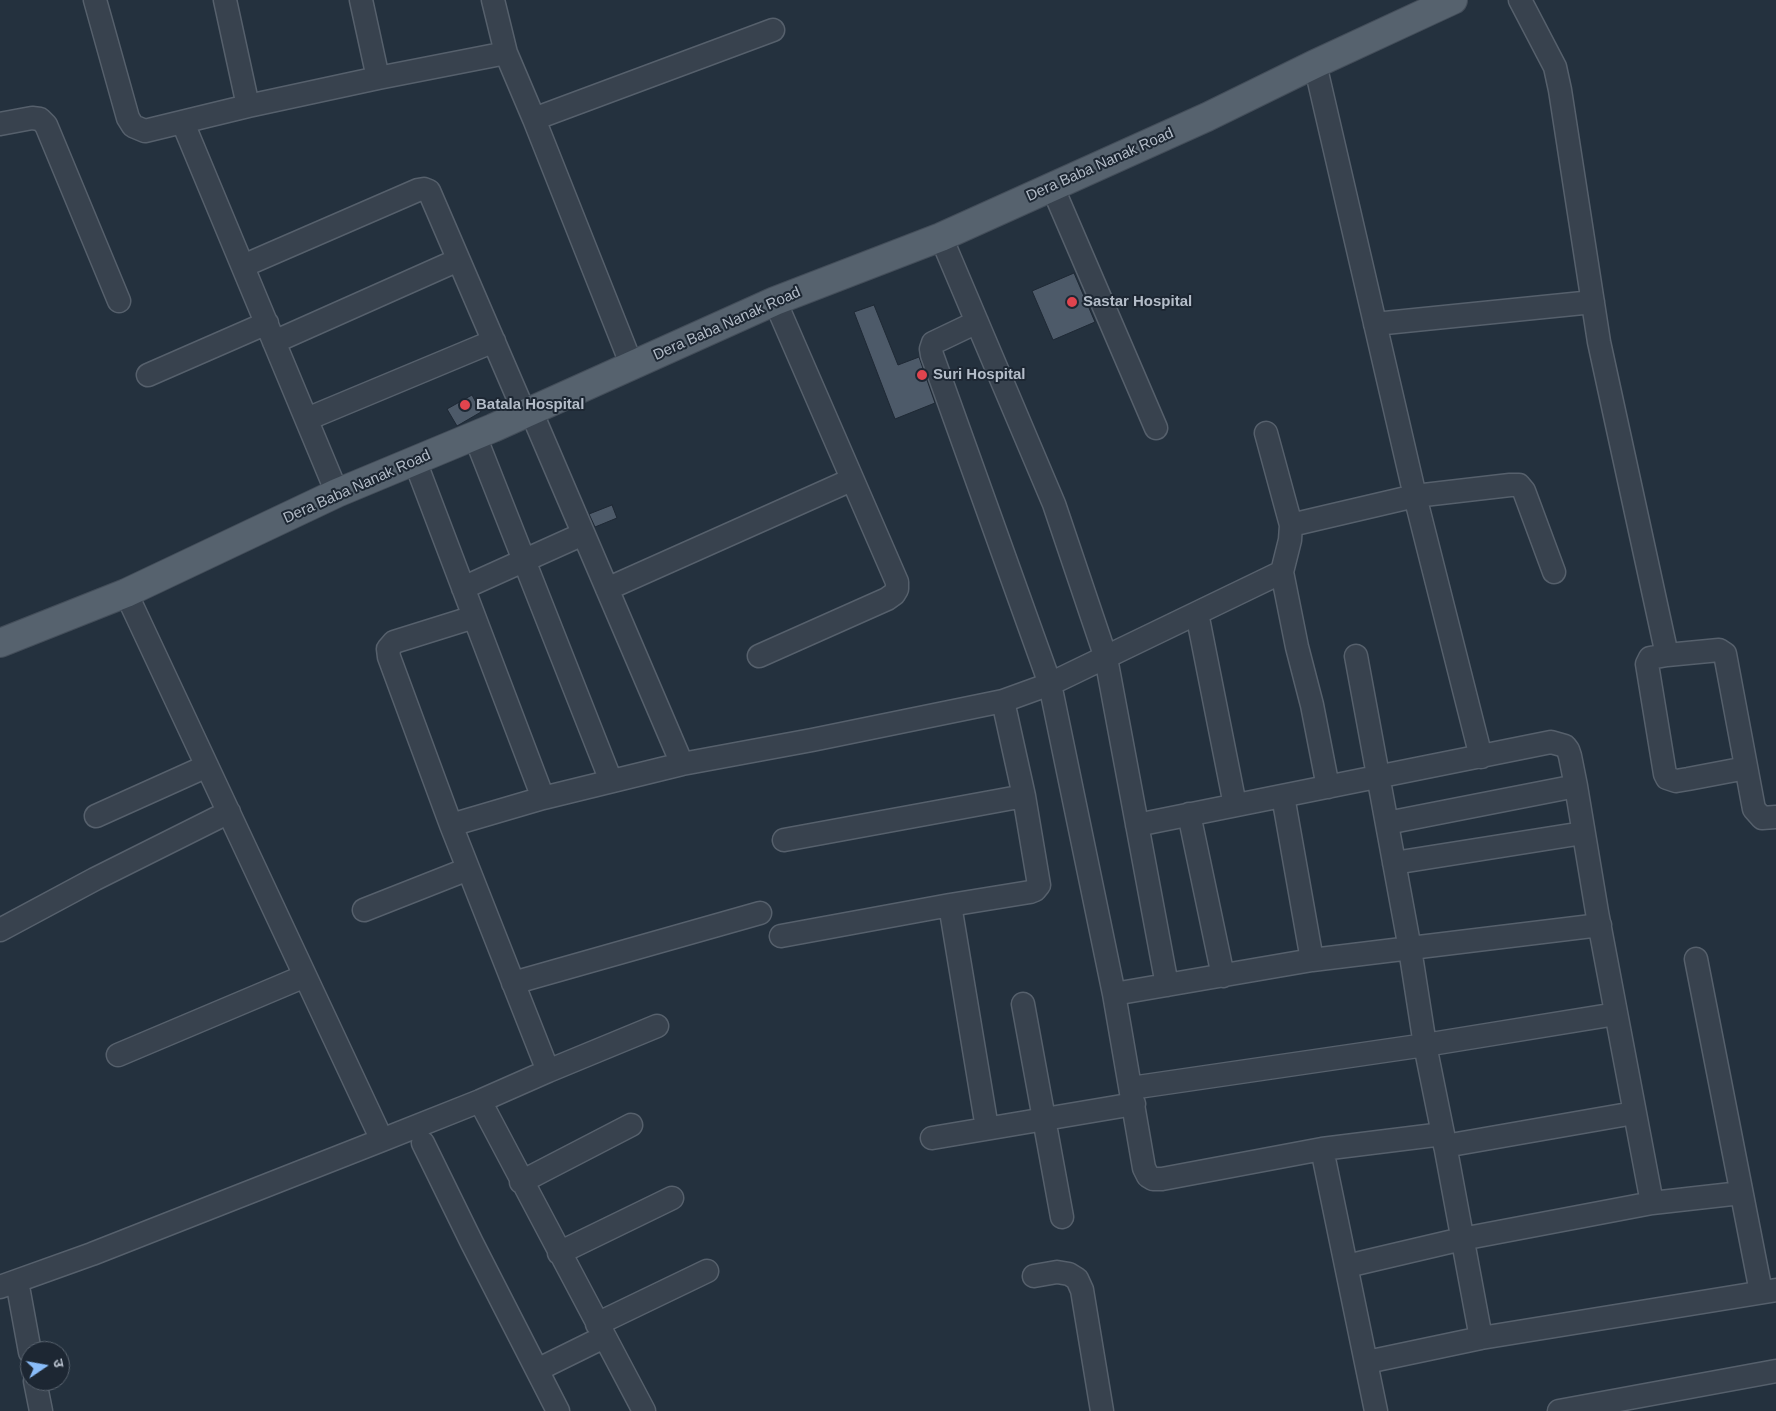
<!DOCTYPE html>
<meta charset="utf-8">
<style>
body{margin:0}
#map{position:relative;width:1776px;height:1411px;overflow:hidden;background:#24313e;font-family:Arial,"Noto Sans Devanagari",sans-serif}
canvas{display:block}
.north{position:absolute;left:20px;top:1341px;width:50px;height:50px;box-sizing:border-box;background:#1d2733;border:1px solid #59636f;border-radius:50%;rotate:78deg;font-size:14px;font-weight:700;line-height:20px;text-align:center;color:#b4bdc9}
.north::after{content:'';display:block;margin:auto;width:18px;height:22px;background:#89bcf8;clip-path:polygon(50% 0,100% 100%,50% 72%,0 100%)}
</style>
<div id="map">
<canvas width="1776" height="1411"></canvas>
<div class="north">उ</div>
</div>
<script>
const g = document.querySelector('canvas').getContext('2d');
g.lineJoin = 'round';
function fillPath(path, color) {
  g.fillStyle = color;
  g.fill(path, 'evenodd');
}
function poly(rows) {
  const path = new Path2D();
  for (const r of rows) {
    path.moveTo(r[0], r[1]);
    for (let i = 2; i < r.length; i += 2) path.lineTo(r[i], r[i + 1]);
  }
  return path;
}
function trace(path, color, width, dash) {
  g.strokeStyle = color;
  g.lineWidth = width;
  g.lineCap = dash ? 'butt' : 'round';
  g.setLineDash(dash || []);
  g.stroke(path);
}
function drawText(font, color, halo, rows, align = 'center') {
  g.font = font + ' Arial,sans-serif';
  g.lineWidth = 4;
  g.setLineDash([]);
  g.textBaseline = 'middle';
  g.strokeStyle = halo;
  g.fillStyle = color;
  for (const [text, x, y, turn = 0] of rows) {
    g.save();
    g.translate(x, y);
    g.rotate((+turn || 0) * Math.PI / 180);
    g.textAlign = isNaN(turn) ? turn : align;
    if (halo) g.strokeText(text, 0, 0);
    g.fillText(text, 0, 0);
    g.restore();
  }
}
const building = poly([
 [1074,273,1095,322,1053,340,1032,291,1074,273],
 [874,305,898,365,919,357,935,403,895,419,854,312,874,305],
 [472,395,481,412,457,426,447,409,472,395],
 [612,505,617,518,595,527,589,514,612,505]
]);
const minor = poly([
 [95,0,128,118,133,126,145,131,248,106,225,0],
 [361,0,378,78,506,53],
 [493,0,506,53,534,119,632,366],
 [1520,0,1555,67,1560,90,1599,342,1667,655,1719,650,1725,654,1754,809,1762,818,1776,817],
 [1315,64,1415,496,1481,757],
 [248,106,378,78],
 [534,119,773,30],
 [183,123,337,493],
 [0,124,32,118,40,119,46,125,119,301],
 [1052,186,1156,428],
 [941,237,1054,504,1106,658,1167,985],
 [243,266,418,190,424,189,429,191,525,414],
 [977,322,933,343,931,349,932,355,1050,684,1114,994,1144,1168,1148,1176,1153,1179,1162,1179,1322,1149,1443,1134],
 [1375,324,1593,302],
 [274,342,458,260],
 [148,375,267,323],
 [531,411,682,764],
 [307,419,494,341],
 [1266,433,1291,525,1290,540,1282,572,1297,647,1312,705,1328,787],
 [475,436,611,781],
 [415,461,543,798],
 [1291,525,1415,496,1510,485,1519,485,1524,491,1554,572],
 [463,588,583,534],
 [607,589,851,480],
 [126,593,382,1140],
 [1197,613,1235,805],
 [1667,655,1650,658,1647,664,1665,774,1667,778,1676,781,1688,779,1746,768],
 [759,656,887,599,894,594,897,589,897,582,775,301],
 [1356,656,1410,949,1425,1045,1443,1134,1481,1338],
 [1283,796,1312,960],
 [1189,814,1223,976],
 [96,816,207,766],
 [1387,823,1576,786],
 [451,825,543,798,682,764,812,740,1003,701,1050,684,1282,572],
 [1137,825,1551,742,1565,746,1568,750,1570,756,1576,786,1597,912,1652,1203],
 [784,840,1024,796],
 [1394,863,1583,833],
 [364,910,468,869],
 [0,930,95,879,229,812],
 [781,936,950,905],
 [1696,959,1761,1292],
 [513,983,760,913],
 [1114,994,1312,960,1600,925],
 [1023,1004,1062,1217],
 [118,1055,305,976],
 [548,1071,657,1026],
 [1131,1088,1425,1045,1616,1014],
 [480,1101,644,1411],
 [987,1128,950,905,1030,892,1035,890,1039,885,1024,796,1003,701],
 [932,1138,1134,1104],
 [423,1143,472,1243,558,1411],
 [1445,1146,1634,1113],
 [1322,1149,1376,1411],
 [521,1182,631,1125],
 [559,1253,672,1198],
 [1347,1266,1462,1239,1652,1203,1741,1193],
 [1034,1276,1057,1272,1069,1274,1077,1279,1082,1290,1102,1411],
 [17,1281,30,1352],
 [0,1287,92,1254,382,1140,480,1101,548,1071,451,825,389,657,388,649,394,642,474,617],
 [597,1324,707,1271],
 [1367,1362,1481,1338,1776,1290],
 [537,1370,604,1337],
 [35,1381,41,1411],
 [1559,1411,1776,1371]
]);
const major = poly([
 [0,643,126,593,337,493,493,428,775,301,941,237,1207,117,1315,64,1453,0]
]);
const markers = [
 [1072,302,6,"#e0444e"],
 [922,375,6,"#e0444e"],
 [465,405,6,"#e0444e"]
];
const streetNames = [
 ["Dera Baba Nanak Road",1100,165,-24],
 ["Dera Baba Nanak Road",727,324,-24],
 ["Dera Baba Nanak Road",357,487,-24]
];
const poiNames = [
 ["Sastar Hospital",1083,302],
 ["Suri Hospital",933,375],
 ["Batala Hospital",476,405]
];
fillPath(building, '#4d5a69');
trace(building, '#1f2935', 1);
trace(minor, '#56606c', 25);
trace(major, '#444e5a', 30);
trace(minor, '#38424e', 22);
trace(major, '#56626e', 28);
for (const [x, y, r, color] of markers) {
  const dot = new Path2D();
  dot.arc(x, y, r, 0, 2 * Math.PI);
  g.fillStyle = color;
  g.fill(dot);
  trace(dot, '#1d2733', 2);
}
drawText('15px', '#b4bdc9', '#1d2733', streetNames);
drawText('bold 15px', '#b4bdc9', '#1d2733', poiNames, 'left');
</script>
